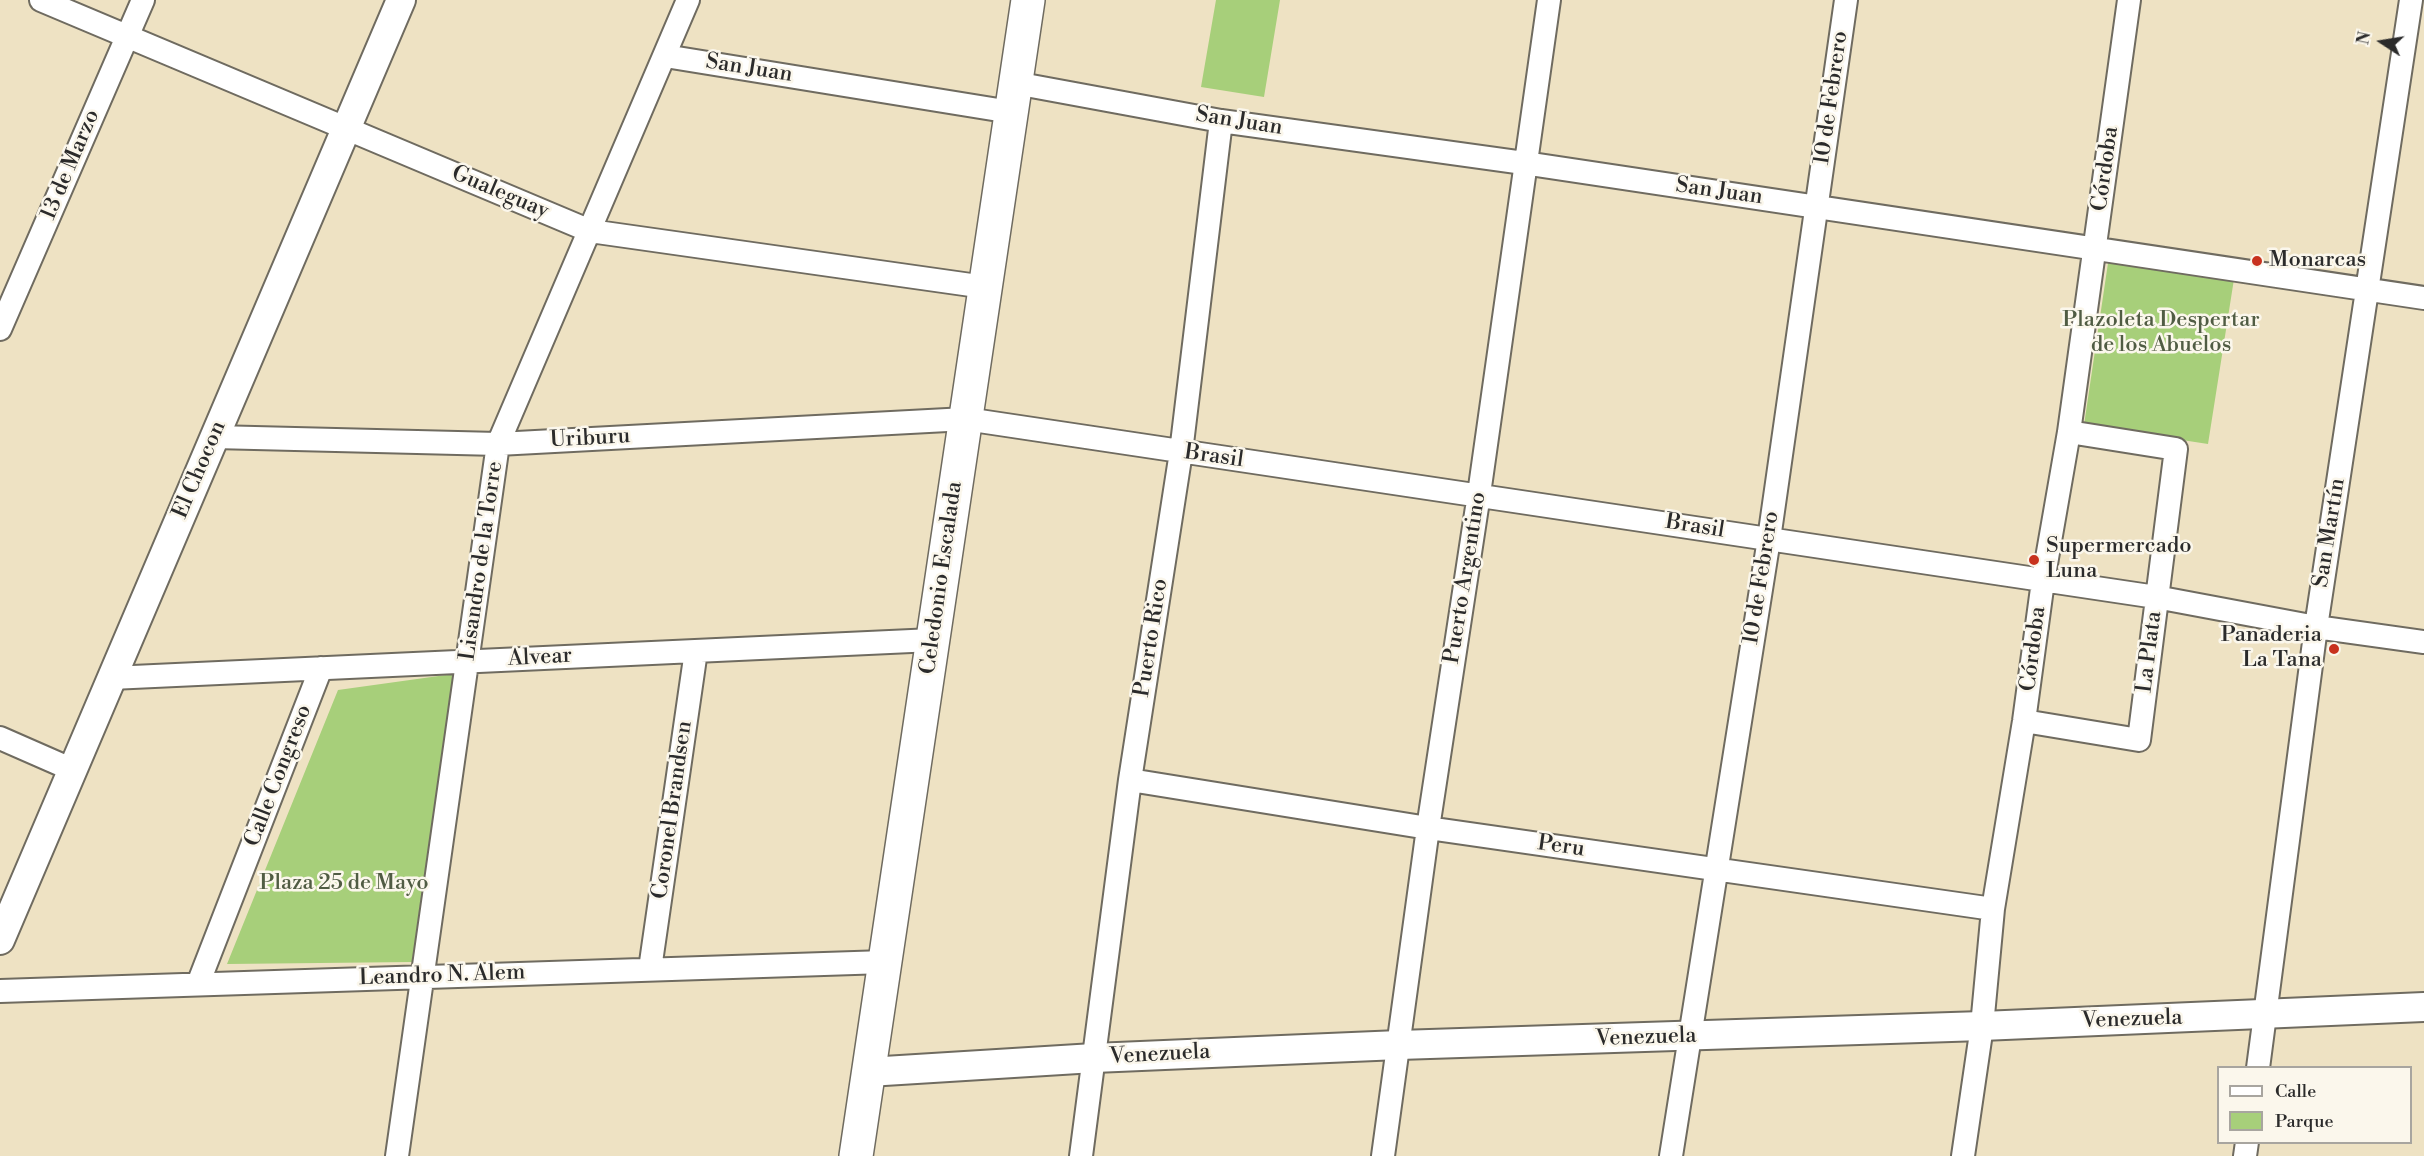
<!DOCTYPE html>
<meta charset="utf-8">
<style>
body{margin:0}
#map{position:relative;width:2424px;height:1156px;overflow:hidden;background:#eee2c3;font-family:"Libre Bodoni",serif}
canvas{display:block}
.legend{position:absolute;left:2217px;top:1066px;width:195px;height:78px;box-sizing:border-box;background:#fbf7ec;border:2px solid #a8a59f;margin:0;padding:8px 10px;list-style:none;font-size:18px;color:#2b2b2b}
.legend li{display:flex;align-items:center;gap:12px;height:30px}
.legend b{width:30px;border:2px solid #a8a59f}
.north{position:absolute;left:2352px;top:12px;width:60px;height:60px;-webkit-text-stroke:4px #fbf7ec;paint-order:stroke;rotate:282deg;font-size:16px;font-weight:700;line-height:24px;text-align:center;color:#2b2b2b}
.north::after{content:'';display:block;margin:auto;width:21px;height:27px;background:#2b2b2b;clip-path:polygon(50% 0,100% 100%,50% 72%,0 100%)}
</style>
<div id="map">
<canvas width="2424" height="1156"></canvas>
<ul class="legend">
<li><b style="height:8px;background:#fff"></b>Calle</li>
<li><b style="height:16px;background:#a7cf7a"></b>Parque</li>
</ul>
<div class="north">N</div>
</div>
<script>
const g = document.querySelector('canvas').getContext('2d');
g.lineJoin = 'round';
function fillPath(path, color) {
  g.fillStyle = color;
  g.fill(path, 'evenodd');
}
function poly(rows) {
  const path = new Path2D();
  for (const r of rows) {
    path.moveTo(r[0], r[1]);
    for (let i = 2; i < r.length; i += 2) path.lineTo(r[i], r[i + 1]);
  }
  return path;
}
function trace(path, color, width, dash) {
  g.strokeStyle = color;
  g.lineWidth = width;
  g.lineCap = dash ? 'butt' : 'round';
  g.setLineDash(dash || []);
  g.stroke(path);
}
function drawText(font, color, halo, rows, align = 'center') {
  g.font = font + ' "Libre Bodoni",serif';
  g.lineWidth = 5;
  g.setLineDash([]);
  g.textBaseline = 'middle';
  g.strokeStyle = halo;
  g.fillStyle = color;
  for (const [text, x, y, turn = 0] of rows) {
    g.save();
    g.translate(x, y);
    g.rotate((+turn || 0) * Math.PI / 180);
    g.textAlign = isNaN(turn) ? turn : align;
    if (halo) g.strokeText(text, 0, 0);
    g.fillText(text, 0, 0);
    g.restore();
  }
}
const green = poly([
 [1216,0,1280,0,1264,97,1201,87],
 [2108,263,2234,279,2208,444,2084,425],
 [453,674,412,962,227,964,338,690]
]);
const minor = poly([
 [41,0,590,231,985,287],
 [665,56,1011,112],
 [1015,83,1221,121,1524,163,2424,298],
 [0,329,143,0],
 [214,437,498,444,966,419,2156,597,2316,627,2424,642],
 [111,678,933,640],
 [2024,721,2139,740,2176,449,2069,432],
 [0,738,73,770],
 [1130,780,1428,828,1993,909],
 [650,969,696,651],
 [198,984,321,668],
 [0,991,885,962],
 [2258,1068,2316,627,2411,0],
 [397,1156,498,444,688,0],
 [1081,1156,1130,780,1181,452,1221,121],
 [1383,1156,1428,828,1479,494,1549,0],
 [1671,1156,1769,539,1846,0],
 [1963,1156,1982,1026,1993,909,2024,721,2043,581,2069,432,2129,0],
 [2245,1156,2247,1142]
]);
const tertiary = poly([
 [0,940,401,0],
 [868,1072,1094,1058,1399,1045,1982,1026,2424,1007]
]);
const secondary = poly([
 [856,1156,1028,0]
]);
const markers = [
 [2257,261,6,"#c8321e"],
 [2034,560,6,"#c8321e"],
 [2334,649,6,"#c8321e"]
];
const streetNames = [
 ["San Juan",749,69,9],
 ["10 de Febrero",1832,98,-82],
 ["San Juan",1239,122,9],
 ["13 de Marzo",71,165,-67],
 ["Córdoba",2106,169,-82],
 ["San Juan",1719,192,8],
 ["Gualeguay",500,193,23],
 ["Uriburu",590,439,-3],
 ["Brasil",1214,457,8],
 ["El Chocon",200,470,-67],
 ["Brasil",1695,527,9],
 ["San Martín",2330,533,-81],
 ["Lisandro de la Torre",482,561,-82],
 ["Celedonio Escalada",942,578,-82],
 ["Puerto Argentino",1466,578,-81],
 ["10 de Febrero",1762,578,-81],
 ["Puerto Rico",1152,638,-81],
 ["Córdoba",2034,649,-83],
 ["La Plata",2150,652,-83],
 ["Alvear",540,658,-3],
 ["Calle Congreso",279,776,-69],
 ["Coronel Brandsen",673,810,-82],
 ["Peru",1561,847,8],
 ["Leandro N. Alem",442,976,-2],
 ["Venezuela",2132,1020,-2],
 ["Venezuela",1646,1038,-2],
 ["Venezuela",1160,1055,-3]
];
const poiNames = [
 ["Monarcas",2269,261],
 ["Supermercado",2046,547],
 ["Luna",2046,572],
 ["Panaderia",2322,636,"right"],
 ["La Tana",2322,661,"right"]
];
const parkNames = [
 ["Plazoleta Despertar",2161,321],
 ["de los Abuelos",2161,346],
 ["Plaza 25 de Mayo",344,884]
];
fillPath(green, '#a7cf7a');
trace(minor, '#6f6b60', 26);
trace(tertiary, '#6f6b60', 32);
trace(secondary, '#6f6b60', 36);
trace(minor, '#fff', 22);
trace(tertiary, '#fff', 28);
trace(secondary, '#fff', 33);
for (const [x, y, r, color] of markers) {
  const dot = new Path2D();
  dot.arc(x, y, r, 0, 2 * Math.PI);
  g.fillStyle = color;
  g.fill(dot);
  trace(dot, '#fbf7ec', 2);
}
drawText('22px', '#2b2b2b', '#fbf7ec', streetNames);
drawText('22px', '#2b2b2b', '#fbf7ec', poiNames, 'left');
drawText('22px', '#505c43', '#fbf7ec', parkNames);
</script>
